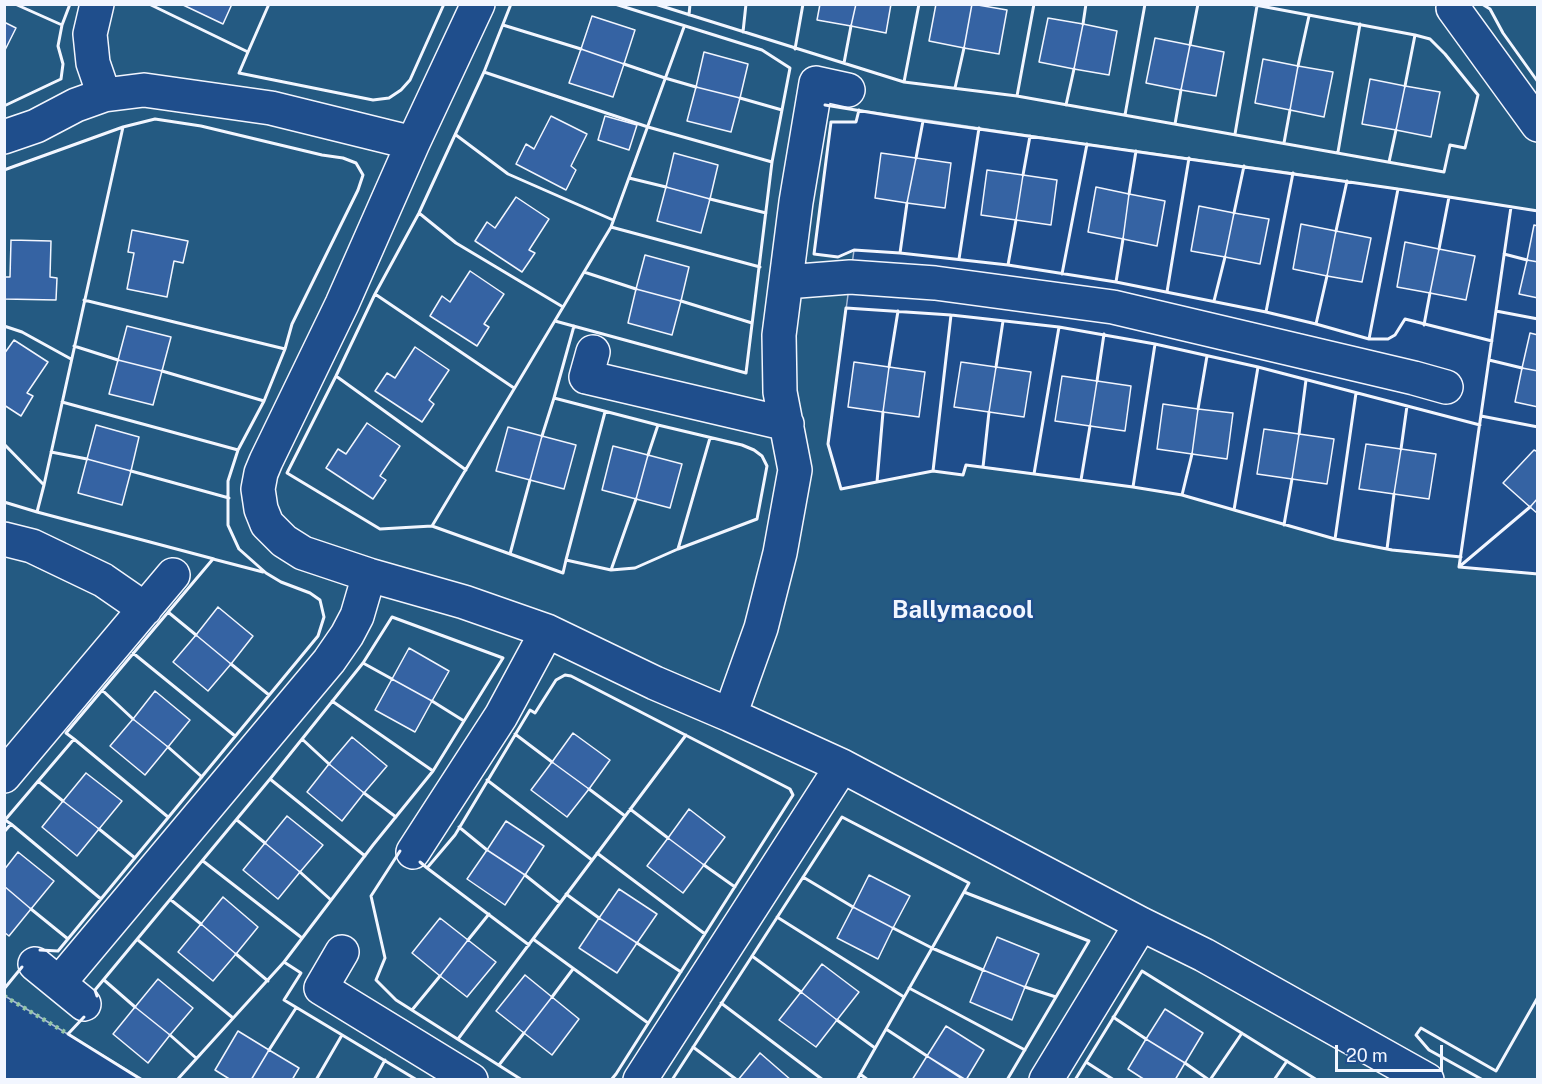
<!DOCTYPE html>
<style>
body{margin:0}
#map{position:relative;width:1542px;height:1084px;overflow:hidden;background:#1f4e8c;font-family:"Public Sans",sans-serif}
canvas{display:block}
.frame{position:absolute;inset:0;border:6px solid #f2f6ff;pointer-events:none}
.scale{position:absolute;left:1335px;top:1045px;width:108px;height:27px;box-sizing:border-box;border:3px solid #f2f6ff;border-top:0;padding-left:8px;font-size:18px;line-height:21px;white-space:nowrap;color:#f2f6ff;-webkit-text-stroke:4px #1f4e8c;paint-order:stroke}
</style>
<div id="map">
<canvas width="1542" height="1084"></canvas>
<div class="frame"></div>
<div class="scale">20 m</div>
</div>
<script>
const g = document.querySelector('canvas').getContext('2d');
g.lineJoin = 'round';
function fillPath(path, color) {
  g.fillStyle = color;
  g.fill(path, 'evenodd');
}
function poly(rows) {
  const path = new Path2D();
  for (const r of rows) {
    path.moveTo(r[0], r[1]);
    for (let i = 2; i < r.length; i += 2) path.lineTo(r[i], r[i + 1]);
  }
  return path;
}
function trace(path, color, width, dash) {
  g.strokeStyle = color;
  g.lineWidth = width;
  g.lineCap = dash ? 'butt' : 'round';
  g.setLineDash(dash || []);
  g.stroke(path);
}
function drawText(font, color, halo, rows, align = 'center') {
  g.font = font + ' "Public Sans",sans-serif';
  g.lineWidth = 4.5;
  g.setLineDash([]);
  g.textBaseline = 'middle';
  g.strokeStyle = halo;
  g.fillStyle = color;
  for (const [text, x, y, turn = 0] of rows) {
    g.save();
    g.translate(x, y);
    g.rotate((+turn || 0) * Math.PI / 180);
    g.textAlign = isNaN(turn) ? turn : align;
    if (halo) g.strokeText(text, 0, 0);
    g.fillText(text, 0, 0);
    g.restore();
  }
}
const green = poly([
 [4,5,1537,5,1537,211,1293,173,1087,144,859,110,856,122,831,122,814,254,838,257,854,250,828,444,841,489,933,471,963,475,966,465,983,467,1133,487,1182,495,1335,539,1387,549,1461,557,1460,567,1537,574,1537,1079,142,1079,5,996,4,5]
]);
const building = poly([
 [181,4,232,4,223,24,181,4],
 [820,4,856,4,851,26,817,20,820,4],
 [856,4,891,4,886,33,851,26,856,4],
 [936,4,972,4,964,48,929,41,936,4],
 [972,4,1007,10,999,54,964,48,972,4],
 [592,16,635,30,624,64,581,49,592,16],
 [1048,18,1083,24,1074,69,1039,62,1048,18],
 [4,22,16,28,4,52,4,22],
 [1083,24,1117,31,1109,75,1074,69,1083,24],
 [1155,38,1190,45,1181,90,1146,83,1155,38],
 [1190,45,1224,52,1216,96,1181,90,1190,45],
 [581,49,624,64,613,97,569,83,581,49],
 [704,52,748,64,740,98,696,87,704,52],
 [1263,59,1298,66,1290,110,1255,103,1263,59],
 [1298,66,1333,72,1324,117,1290,110,1298,66],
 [1370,79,1405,86,1396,130,1362,124,1370,79],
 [1405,86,1440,92,1431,137,1396,130,1405,86],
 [696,87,740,98,731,132,687,121,696,87],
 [551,116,587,134,571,166,576,170,566,190,516,164,526,144,534,149,551,116],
 [605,116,637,125,629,150,598,140,605,116],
 [674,153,718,165,710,199,666,187,674,153],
 [881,153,916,158,907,203,875,198,881,153],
 [916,158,951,163,945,208,907,203,916,158],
 [987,170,1023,175,1016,220,981,215,987,170],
 [1023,175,1057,180,1051,225,1016,220,1023,175],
 [666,187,710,199,701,233,657,221,666,187],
 [1096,187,1129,194,1123,239,1088,232,1096,187],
 [1129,194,1165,201,1157,246,1123,239,1129,194],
 [516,197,549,219,529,250,535,253,522,272,475,241,487,222,495,228,516,197],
 [1199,206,1234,213,1225,257,1191,251,1199,206],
 [1234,213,1269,219,1260,264,1225,257,1234,213],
 [1301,224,1336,231,1327,276,1293,269,1301,224],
 [1534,225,1538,226,1538,262,1527,260,1534,225],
 [132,230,188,241,183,263,174,261,167,297,127,289,134,253,128,252,132,230],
 [1336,231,1371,238,1362,282,1327,276,1336,231],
 [11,240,51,241,50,277,57,278,56,300,4,299,4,277,10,277,11,240],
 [1405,242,1439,249,1430,293,1397,287,1405,242],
 [1439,249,1475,256,1466,300,1430,293,1439,249],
 [645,255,689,267,681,301,636,289,645,255],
 [1527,260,1538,262,1538,298,1519,294,1527,260],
 [470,271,504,294,484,324,489,327,477,346,430,316,442,296,450,302,470,271],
 [636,289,681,301,672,335,628,323,636,289],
 [127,326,171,337,162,371,118,360,127,326],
 [1530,333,1538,335,1538,371,1522,368,1530,333],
 [14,340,48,362,27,393,33,396,21,416,4,405,4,354,14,340],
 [415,347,449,370,429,400,434,404,422,422,375,391,387,373,395,378,415,347],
 [118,360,162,371,153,405,109,394,118,360],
 [854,362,889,367,883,412,848,407,854,362],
 [961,362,996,367,989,412,954,407,961,362],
 [889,367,925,372,919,417,883,412,889,367],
 [996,367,1031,372,1024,417,989,412,996,367],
 [1522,368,1538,371,1538,407,1515,402,1522,368],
 [1062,376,1097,381,1090,426,1055,421,1062,376],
 [1097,381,1131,386,1125,431,1090,426,1097,381],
 [1163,404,1198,409,1192,454,1157,449,1163,404],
 [1198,409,1233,413,1227,459,1192,454,1198,409],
 [367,423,400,446,380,476,386,480,373,499,326,468,338,449,346,454,367,423],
 [96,425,139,437,131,471,87,459,96,425],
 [508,427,542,436,530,480,496,471,508,427],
 [1264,429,1299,434,1292,479,1257,474,1264,429],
 [1299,434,1334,439,1327,484,1292,479,1299,434],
 [542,436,576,445,564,489,530,480,542,436],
 [1366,444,1401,449,1394,494,1359,489,1366,444],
 [613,446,648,455,636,499,602,490,613,446],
 [1401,449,1436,454,1429,499,1394,494,1401,449],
 [1534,450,1538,452,1538,498,1530,507,1503,483,1534,450],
 [648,455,682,464,670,508,636,499,648,455],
 [87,459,131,471,122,505,78,493,87,459],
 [1538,498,1538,514,1530,507,1538,498],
 [218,607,253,636,231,664,196,635,218,607],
 [196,635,231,664,208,691,173,662,196,635],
 [409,648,449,671,432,701,392,679,409,648],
 [392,679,432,701,415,732,375,710,392,679],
 [155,691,190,720,168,747,133,719,155,691],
 [133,719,168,747,145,775,110,746,133,719],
 [573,733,610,760,589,789,552,762,573,733],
 [352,737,387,766,364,793,329,764,352,737],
 [552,762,589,789,567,817,531,790,552,762],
 [329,764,364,793,342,821,307,792,329,764],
 [86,773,122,801,99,829,63,801,86,773],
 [63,801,99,829,77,856,42,827,63,801],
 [689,809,725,837,704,865,668,838,689,809],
 [287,816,323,845,300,872,265,843,287,816],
 [506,821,544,846,525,875,487,850,506,821],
 [668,838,704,865,683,893,647,866,668,838],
 [265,843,300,872,278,899,243,870,265,843],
 [487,850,525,875,505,905,467,879,487,850],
 [18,852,54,881,31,909,4,886,4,870,18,852],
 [869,875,910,896,893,928,853,907,869,875],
 [4,886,31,909,9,936,4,932,4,886],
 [619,889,657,914,637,943,599,918,619,889],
 [223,897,258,927,236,954,201,924,223,897],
 [853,907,893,928,878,959,837,938,853,907],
 [440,918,468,940,440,976,412,953,440,918],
 [599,918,637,943,617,973,579,948,599,918],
 [201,924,236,954,213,981,178,952,201,924],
 [997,937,1039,954,1025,987,983,970,997,937],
 [468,940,496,962,467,997,440,976,468,940],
 [822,964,859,992,837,1020,801,992,822,964],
 [983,970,1025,987,1012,1020,970,1002,983,970],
 [525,975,552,997,524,1033,496,1011,525,975],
 [158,979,193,1008,170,1035,135,1007,158,979],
 [801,992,837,1020,816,1047,779,1020,801,992],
 [552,997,579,1019,552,1055,524,1033,552,997],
 [135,1007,170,1035,148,1063,113,1034,135,1007],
 [1165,1009,1203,1033,1185,1063,1146,1039,1165,1009],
 [946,1026,984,1050,966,1080,927,1056,946,1026],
 [238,1031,269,1050,251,1080,231,1080,215,1070,238,1031],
 [1146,1039,1185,1063,1175,1080,1145,1080,1128,1069,1146,1039],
 [269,1050,299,1068,292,1080,251,1080,269,1050],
 [760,1053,791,1080,738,1080,760,1053],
 [927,1056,964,1080,912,1080,927,1056]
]);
const minor = poly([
 [97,4,90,34,93,63,104,95],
 [478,4,413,143,342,304,266,461,261,473,258,489,261,509,267,524,284,541,303,553,369,575,464,602,547,631,655,683,730,715,842,766,1141,924,1204,955,1427,1080],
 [1456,4,1453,8,1538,125],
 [4,137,36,126,76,105,104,95,144,90,271,108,413,143],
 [786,282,850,277,935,283,1113,307,1414,378,1446,387],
 [593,352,586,377,787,424],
 [4,539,32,546,103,580,145,609],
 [730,715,761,628,780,553,795,470,780,392,779,335,796,202,816,83,848,90],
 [4,776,173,575],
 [413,852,501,716,547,631],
 [342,952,321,988,471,1080],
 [35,964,84,1004],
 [59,983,329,661,347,635,357,616,369,575],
 [640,1080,842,766],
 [1046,1080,1141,924]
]);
const hedge = poly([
 [4,996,68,1034]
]);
const wall = poly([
 [15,4,62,25,70,4],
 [149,4,248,52,269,4],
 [511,4,484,72,419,213,375,294,336,376,287,473,380,529,432,526,611,227,684,27],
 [655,4,904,82,1017,96,1444,172,1450,145,1465,148,1478,95,1445,54,1430,39,1415,35,1405,86],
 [1250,4,1415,35],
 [1482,4,1490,9,1503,33,1538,82],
 [689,15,690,4],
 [1083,24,1086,4],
 [503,25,581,49],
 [743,32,746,4],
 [1190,45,1198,4],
 [795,49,803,4],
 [248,52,239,73,373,100,389,98,401,90,410,80,444,4],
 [844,63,851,26],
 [624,64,665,78,696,87],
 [1298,66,1309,16],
 [484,72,648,127,772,162],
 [904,82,919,4],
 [955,88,964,48],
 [1017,96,1034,4],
 [740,98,782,110],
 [825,105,923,121,1398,189,1538,211],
 [1066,105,1074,69],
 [4,106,61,79,63,64,58,46,62,25],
 [859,110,856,122,831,122,814,254,838,257,854,250,900,253,1008,265,1116,282,1266,312,1316,324,1369,339,1388,339,1395,335,1405,319,1492,341],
 [1125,115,1145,4],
 [1175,124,1181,90],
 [123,127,155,119,201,126,322,155,343,158,356,163,363,175,358,190,292,324,285,349,264,401,238,450],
 [1235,134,1257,6],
 [456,135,508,174,613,220],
 [1284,143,1290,110],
 [1338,152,1360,24],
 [916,158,923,121],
 [1389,162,1396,130],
 [4,170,123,127,44,485,37,512,4,502],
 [1023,175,1030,136],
 [629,178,666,187],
 [1129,194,1136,151],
 [710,199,766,213],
 [1511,207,1459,567,1538,574],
 [419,213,456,243,563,307],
 [1234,213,1244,166],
 [611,227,760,267],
 [1336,231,1347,181],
 [1439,249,1449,197],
 [900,253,907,203],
 [1504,254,1527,260],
 [959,259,979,128],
 [1008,265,1016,220],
 [584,272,636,289],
 [1062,274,1087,144],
 [1116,282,1123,239],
 [1167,292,1189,158],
 [375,294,514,388],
 [84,300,285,349],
 [681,301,752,323],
 [1214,301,1225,257],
 [1496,311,1538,319],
 [1266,312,1293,173],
 [555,321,746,373,772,162,790,68,762,50,615,4],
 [1316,324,1327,276],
 [1424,325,1430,293],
 [4,326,22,332,71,359],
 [1369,339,1398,189],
 [74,346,118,360],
 [1489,360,1522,368],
 [889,367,898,311],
 [996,367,1003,321],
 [162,371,264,401],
 [336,376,466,470],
 [1097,381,1104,334],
 [554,398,574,326],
 [1198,409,1207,356],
 [1481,416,1538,427],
 [1299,434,1306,380],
 [542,436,554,398,658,425,742,445,754,450,762,456,767,466,757,519,678,549,635,568,611,570,566,560,605,412],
 [4,444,44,485],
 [1401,449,1407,406],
 [51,452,87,459],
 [648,455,658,425],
 [983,467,989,412],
 [131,471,229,498],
 [933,471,951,315],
 [1034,474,1059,327],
 [1081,480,1090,426],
 [877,482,883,412],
 [1133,487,1155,344],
 [1182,495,1192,454],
 [1234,510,1258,367],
 [37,512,214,559],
 [1284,525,1292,479],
 [432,526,563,573,566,560],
 [1335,539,1356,393],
 [678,549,710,438],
 [1387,549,1394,494],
 [510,554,530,480],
 [1461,557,1392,550,1335,539,1182,495,1133,487,966,465,963,475,933,471,841,489,828,444,846,308,951,315,1059,327,1155,344,1258,367,1480,425],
 [1459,567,1530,507],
 [611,570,636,499],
 [168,612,196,635],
 [133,653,235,736],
 [363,663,392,679],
 [231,664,269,695],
 [102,690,133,719],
 [332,701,433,771],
 [432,701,464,721],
 [515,734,552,762],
 [74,739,168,817],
 [302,739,329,764],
 [168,747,202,777],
 [270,779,365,856],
 [487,780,592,860],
 [38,781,63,801],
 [589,789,625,816],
 [364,793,396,817],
 [630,809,668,838],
 [237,820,265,843],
 [11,824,101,899],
 [459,827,487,850],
 [99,829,135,858],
 [4,832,11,824,5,820,74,739,66,733,213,559,263,572],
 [400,851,371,896,385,958,376,980,396,1000,522,1080],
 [597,853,705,934],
 [203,861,302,938],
 [420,862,427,868,455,835,530,710,535,713,556,680,565,675,571,676,790,789,793,795,616,1074,611,1080],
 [704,865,735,887],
 [427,868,529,945],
 [300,872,331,900],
 [525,875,560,903],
 [803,877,853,907],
 [566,894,599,918],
 [171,900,201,924],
 [31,909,68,939],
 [777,917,904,997],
 [893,928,932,948,983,970],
 [533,939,648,1023],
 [138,940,233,1018],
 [468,940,489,914],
 [637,943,681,972],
 [40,950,58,951,318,636,324,617,320,600,310,593,281,582,266,573,239,549,228,525,228,481,238,450,62,402],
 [236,954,268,981],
 [752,956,801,992],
 [104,980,135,1007],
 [1025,987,1056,997],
 [909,988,1025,1050],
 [4,989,22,967],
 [97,996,95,990,270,779,363,663,392,617,503,658,433,771,373,845,284,962],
 [552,997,573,969],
 [721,1003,823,1080],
 [412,1010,440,976],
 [84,1017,68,1034,142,1080],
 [1113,1017,1146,1039],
 [837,1020,875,1048],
 [886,1029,927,1056],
 [170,1035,196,1058],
 [458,1039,686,735],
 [693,1047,737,1080],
 [269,1050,296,1008],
 [1086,1062,1114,1080],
 [1185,1063,1209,1080],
 [499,1065,524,1033],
 [860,1074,868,1080],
 [177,1080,284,962,301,973,284,1000,417,1080],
 [316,1080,342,1035],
 [374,1080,385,1060],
 [672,1080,842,817,969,883,964,892,1089,941,1007,1080],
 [857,1080,964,892],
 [1075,1080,1142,971,1317,1080],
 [1210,1080,1242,1033],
 [1274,1080,1287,1061],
 [1483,1080,1429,1050,1416,1035,1421,1028,1496,1071,1538,997]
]);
const districtNames = [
 ["Ballymacool",963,611]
];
fillPath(green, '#245a82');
trace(green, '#a8bbd7', 1.5);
fillPath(building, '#3563a3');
trace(building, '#f2f6ff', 1.5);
trace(minor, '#f2f6ff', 36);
trace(minor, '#1f4e8c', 33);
trace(hedge, '#97c8a6', 4.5, [3, 4.5]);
trace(wall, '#f2f6ff', 3);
drawText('bold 24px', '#f2f6ff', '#1f4e8c', districtNames);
</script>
